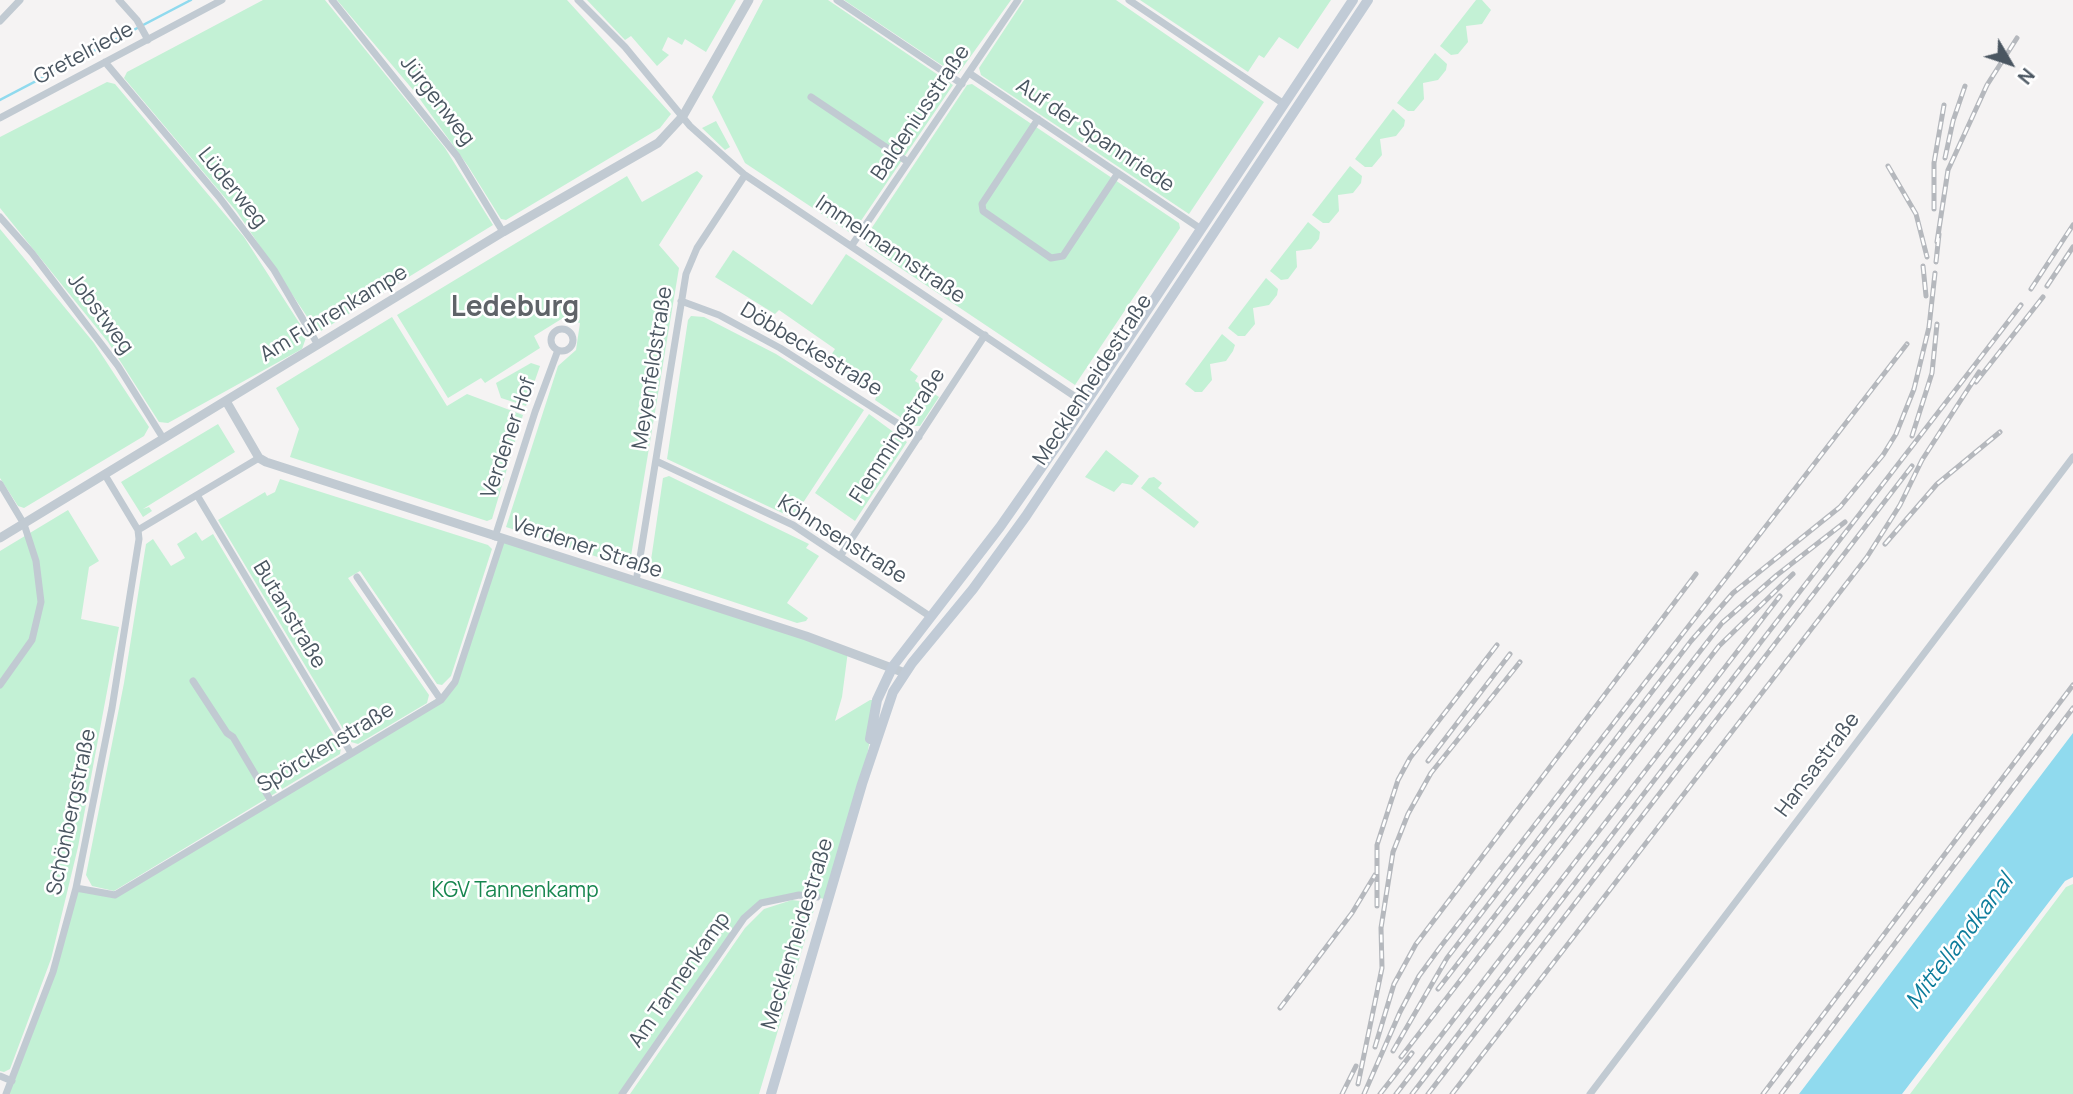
<!DOCTYPE html>
<meta charset="utf-8">
<style>
body{margin:0}
#map{position:relative;width:2073px;height:1094px;overflow:hidden;background:#f5f3f3;font-family:Manrope,sans-serif}
canvas{display:block}
.north{position:absolute;left:1975px;top:28px;width:70px;height:70px;-webkit-text-stroke:5px #fff;paint-order:stroke;rotate:129deg;font-size:19px;font-weight:700;line-height:28px;text-align:center;color:#4a5661}
.north::after{content:'';display:block;margin:auto;width:24px;height:32px;background:#4a5661;clip-path:polygon(50% 0,100% 100%,50% 72%,0 100%)}
</style>
<div id="map">
<canvas width="2073" height="1094"></canvas>
<div class="north">N</div>
</div>
<script>
const g = document.querySelector('canvas').getContext('2d');
g.lineJoin = 'round';
function fillPath(path, color) {
  g.fillStyle = color;
  g.fill(path, 'evenodd');
}
function poly(rows) {
  const path = new Path2D();
  for (const r of rows) {
    if (r.length === 3) {
      path.moveTo(r[0] + r[2], r[1]);
      path.arc(r[0], r[1], r[2], 0, 2 * Math.PI);
      continue;
    }
    path.moveTo(r[0], r[1]);
    for (let i = 2; i < r.length; i += 2) path.lineTo(r[i], r[i + 1]);
  }
  return path;
}
function trace(path, color, width, dash) {
  g.strokeStyle = color;
  g.lineWidth = width;
  g.lineCap = dash ? 'butt' : 'round';
  g.setLineDash(dash || []);
  g.stroke(path);
}
function drawText(font, color, halo, rows, align = 'center') {
  g.font = font + ' Manrope,sans-serif';
  g.lineWidth = 5;
  g.setLineDash([]);
  g.textBaseline = 'middle';
  g.strokeStyle = halo;
  g.fillStyle = color;
  for (const [text, x, y, turn = 0] of rows) {
    g.save();
    g.translate(x, y);
    g.rotate((+turn || 0) * Math.PI / 180);
    g.textAlign = isNaN(turn) ? turn : align;
    if (halo) g.strokeText(text, 0, 0);
    g.fillText(text, 0, 0);
    g.restore();
  }
}
const green = poly([
 [263,0,325,0,445,148,493,225,321,331,316,330,237,212,124,78,127,72],
 [337,0,567,0,671,114,660,128,506,220,501,219,468,166,414,91],
 [587,0,736,0,706,52,685,39,682,45,668,37,662,50,669,55,657,66,631,36,625,40],
 [763,0,828,0,953,85,852,234,745,163,712,97],
 [844,0,1011,0,958,74,948,67,954,57,952,54,943,66],
 [1024,0,1116,0,1264,102,1189,214,981,75,979,68],
 [1140,0,1331,0,1298,49,1279,37,1264,58,1259,55,1248,72],
 [1476,0,1482,0,1491,10,1482,24,1466,26,1468,42,1458,54,1451,55,1440,46],
 [1435,53,1447,64,1446,70,1438,80,1423,83,1424,99,1414,111,1408,111,1397,103],
 [107,82,115,84,244,237,307,335,302,349,168,423,159,422,108,342,0,208,0,137],
 [972,84,1179,223,1180,228,1075,385,866,245,865,238,967,85],
 [1393,109,1405,120,1404,126,1396,136,1380,139,1382,155,1372,167,1365,167,1355,159],
 [716,121,730,147,725,150,702,128],
 [1350,166,1362,176,1361,183,1353,193,1338,195,1339,211,1329,223,1323,223,1312,215],
 [697,171,703,176,659,245,679,268,630,562,622,565,506,527,558,366,576,350,580,323,563,318,534,336,540,348,485,383,481,378,448,398,397,315,627,176,642,202],
 [1308,222,1320,232,1319,239,1311,249,1296,251,1297,267,1288,279,1281,280,1270,271],
 [0,229,94,343,149,427,144,436,24,508,18,506,0,478],
 [733,250,812,305,846,254,943,319,910,370,918,376,915,381,939,397,920,426,913,426,875,400,877,395,831,364,828,360,835,349,779,310,775,314,715,277],
 [1266,278,1278,289,1277,295,1269,305,1253,308,1255,324,1245,336,1238,336,1228,328],
 [691,316,704,317,776,354,864,410,793,518,667,459,688,320],
 [392,317,447,406,467,394,523,415,492,519,487,521,290,457,299,429,276,388],
 [1222,334,1235,345,1233,351,1226,361,1210,364,1212,380,1202,392,1195,392,1185,384],
 [531,363,540,366,526,406,501,398,496,383],
 [869,414,907,442,855,521,815,493],
 [218,424,235,452,143,509,149,507,152,511,143,517,121,482],
 [1106,450,1139,476,1132,485,1122,483,1114,492,1085,477],
 [669,476,809,544,806,548,819,556,787,603,808,618,806,621,797,623,649,574,663,478],
 [1154,477,1162,483,1158,488,1199,522,1194,528,1141,488,1149,478],
 [280,479,488,545,492,549,451,676,442,685,437,684,360,571,348,578,429,695,427,703,358,744,351,742,218,520,265,492,267,496,275,492],
 [68,510,99,561,89,567,81,619,119,627,78,847,51,959,10,1069,4,1072,0,1071,0,551],
 [196,532,202,541,213,534,341,748,340,754,114,891,92,886,86,875,124,683,146,544,153,539,171,566,185,558,177,544],
 [502,539,848,651,842,697,835,721,870,700,877,700,862,784,828,900,808,895,761,903,744,918,622,1094,6,1094,33,1028,76,888,110,896,451,690],
 [2073,884,2073,1094,1910,1094,2066,887],
 [792,900,816,903,759,1094,630,1094,745,928,764,909]
]);
const water = poly([
 [2073,733,2073,877,2065,881,1902,1094,1799,1094]
]);
const stream = poly([
 [0,100,191,0]
]);
const minor = poly([
 [119,0,137,20,148,40],
 [332,0,457,156,503,232],
 [578,0,625,47,690,126,745,175,1086,404],
 [837,0,962,84],
 [1129,0,1284,104],
 [0,21,20,0],
 [105,62,219,197,274,270,318,345],
 [969,73,1201,229],
 [811,97,908,162],
 [0,118,222,0],
 [1038,119,982,204,983,211,1051,258,1063,256,1118,173],
 [0,217,32,253,118,366,163,438],
 [852,245,1018,0],
 [681,301,719,315,780,348,919,437],
 [562,340,11],
 [656,461,793,525,931,617],
 [0,484,24,524,36,561,41,602,32,640,0,685],
 [197,495,351,753],
 [138,530,259,458],
 [495,537,535,412,558,350],
 [841,555,985,335],
 [357,577,441,700],
 [636,582,686,274,697,248,745,175],
 [193,681,227,733,233,737,271,801],
 [76,888,115,895,441,700,455,682,502,539],
 [0,1076,12,1081],
 [6,1094,53,972,76,888,112,708,139,539,138,530,105,475],
 [622,1094,744,918,761,903,799,895,817,897],
 [1590,1094,2073,457]
]);
const tertiary = poly([
 [226,401,259,458,266,462,806,636,905,673],
 [0,538,503,232,658,143,683,116,749,0]
]);
const secondary = poly([
 [870,739,877,700,893,666,1000,527,1065,434,1353,0],
 [771,1094,862,784,893,692,912,663,973,589,1026,516,1368,0]
]);
const rail = poly([
 [1945,158,1953,121,1965,86],
 [1888,166,1916,214,1927,257],
 [1934,209,1934,163,1944,105],
 [1937,242,1948,170,1987,85,2017,38],
 [1936,262,1939,234],
 [1923,266,1926,296],
 [2047,286,2073,247],
 [2031,289,2073,225],
 [1976,382,2043,297],
 [1912,436,1932,373,1937,324],
 [1885,544,1937,484,2000,432],
 [1428,761,1510,654],
 [1377,906,1377,845,1398,780,1410,758,1497,645],
 [1438,989,1722,623,1777,575,1845,522],
 [1280,1008,1352,913,1375,875],
 [1375,1047,1394,984,1416,944,1696,574],
 [1393,1051,1447,958,1691,641,1733,593,1840,507,1883,455,1896,434,1914,389,1929,327,1935,273],
 [1401,1057,1719,646,1793,574],
 [1358,1084,1382,968,1381,928,1393,852,1408,814,1431,773,1520,662],
 [1342,1094,1356,1066],
 [1364,1094,1400,1012,1419,976,1441,946,1907,344],
 [1380,1094,1412,1053],
 [1396,1094,1780,596],
 [1412,1094,2021,305],
 [1428,1094,1912,466],
 [1452,1094,1867,557,1900,505,1922,460,1979,372],
 [1763,1094,2073,685],
 [1781,1094,2073,708]
]);
const streetNames = [
 ["Gretelriede",84,54,-28],
 ["Jürgenweg",437,101,52],
 ["Baldeniusstraße",921,113,-56],
 ["Auf der Spannriede",1095,136,34],
 ["Lüderweg",232,188,51],
 ["Immelmannstraße",890,250,34],
 ["Jobstweg",100,314,53],
 ["Am Fuhrenkampe",334,314,-31],
 ["Döbbeckestraße",811,350,31],
 ["Meyenfeldstraße",653,368,-81],
 ["Mecklenheidestraße",1093,380,-57],
 ["Flemmingstraße",898,436,-57],
 ["Verdener Hof",509,438,-71],
 ["Köhnsenstraße",842,540,32],
 ["Verdener Straße",587,548,18],
 ["Butanstraße",289,615,59],
 ["Spörckenstraße",326,748,-31],
 ["Hansastraße",1818,765,-53],
 ["Schönbergstraße",72,812,-78],
 ["Mecklenheidestraße",798,934,-73],
 ["Am Tannenkamp",680,980,-55]
];
const parkNames = [
 ["KGV Tannenkamp",515,891]
];
const waterNames = [
 ["Mittellandkanal",1960,942,-53]
];
const districtNames = [
 ["Ledeburg",515,308]
];
fillPath(green, '#c3f1d5');
fillPath(water, '#90daee');
trace(stream, '#90daee', 2.5);
trace(minor, '#c1cad2', 7);
trace(tertiary, '#c1cad2', 9);
trace(secondary, '#c1cbd6', 10);
trace(rail, '#b5b8bd', 5);
trace(rail, '#fff', 2.5, [8]);
drawText('21px', '#4a5661', '#fff', streetNames);
drawText('21px', '#17864f', '#fff', parkNames);
drawText('italic 23px', '#0c7c9b', '#fff', waterNames);
drawText('bold 28px', '#5f6368', '#fff', districtNames);
</script>
